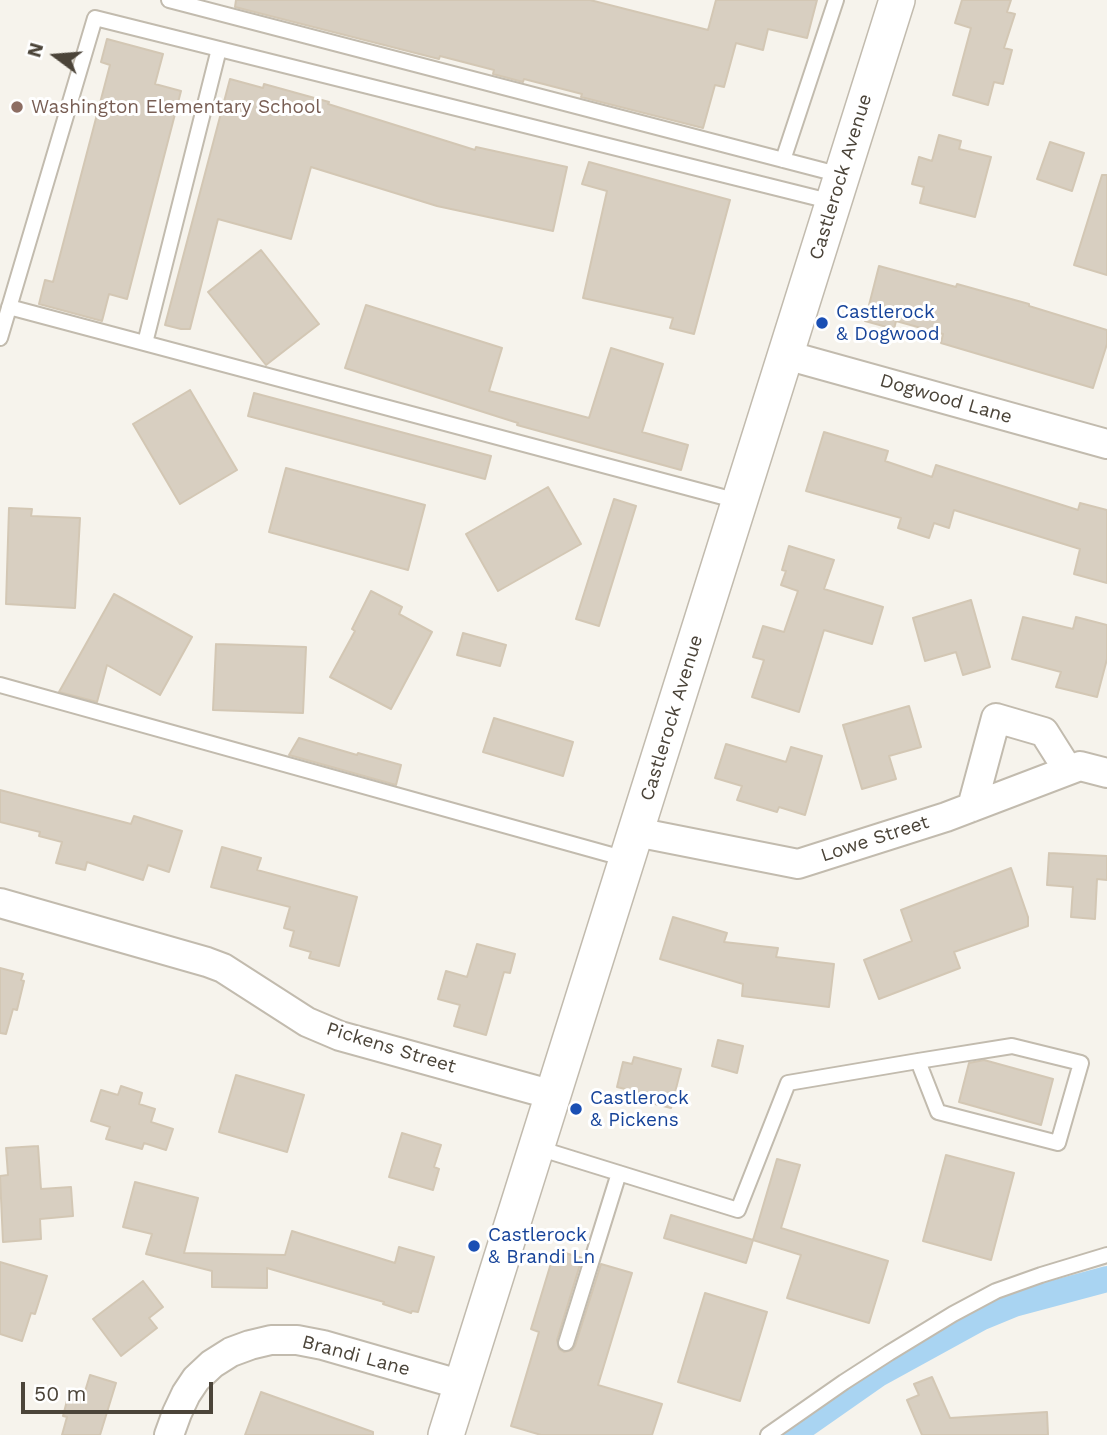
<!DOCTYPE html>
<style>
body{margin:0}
#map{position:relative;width:1107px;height:1435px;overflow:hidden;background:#f6f3ec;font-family:"Work Sans",sans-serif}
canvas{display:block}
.north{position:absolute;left:21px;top:21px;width:70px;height:70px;-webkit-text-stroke:5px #fff;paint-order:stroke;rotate:286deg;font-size:19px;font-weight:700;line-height:28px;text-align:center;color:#4b4439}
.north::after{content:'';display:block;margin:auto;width:24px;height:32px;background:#4b4439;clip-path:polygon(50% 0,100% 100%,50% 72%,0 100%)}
.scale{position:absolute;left:21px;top:1382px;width:192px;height:32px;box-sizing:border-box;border:4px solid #4b4439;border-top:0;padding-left:9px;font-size:21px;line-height:24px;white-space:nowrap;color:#4b4439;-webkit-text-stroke:5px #fff;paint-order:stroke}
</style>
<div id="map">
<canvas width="1107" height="1435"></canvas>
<div class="north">N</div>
<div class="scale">50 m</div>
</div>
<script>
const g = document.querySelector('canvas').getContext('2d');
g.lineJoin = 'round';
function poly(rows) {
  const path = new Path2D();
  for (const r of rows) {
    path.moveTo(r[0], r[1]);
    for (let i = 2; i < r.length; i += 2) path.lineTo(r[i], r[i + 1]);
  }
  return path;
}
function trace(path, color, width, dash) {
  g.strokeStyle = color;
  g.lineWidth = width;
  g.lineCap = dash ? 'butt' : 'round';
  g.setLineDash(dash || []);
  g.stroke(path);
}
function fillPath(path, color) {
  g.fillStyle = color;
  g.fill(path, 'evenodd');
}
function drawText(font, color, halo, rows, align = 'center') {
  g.font = font + ' "Work Sans",sans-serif';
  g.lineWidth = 6;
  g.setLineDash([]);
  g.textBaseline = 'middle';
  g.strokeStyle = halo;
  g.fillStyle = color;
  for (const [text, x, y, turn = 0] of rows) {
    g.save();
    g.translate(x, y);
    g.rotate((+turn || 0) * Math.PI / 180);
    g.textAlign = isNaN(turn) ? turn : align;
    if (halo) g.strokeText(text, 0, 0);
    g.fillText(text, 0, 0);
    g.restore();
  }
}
const canal = poly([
 [791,1435,878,1374,980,1318,1014,1304,1107,1279]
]);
const building = poly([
 [236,0,590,0,708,30,716,0,817,0,807,38,768,29,763,50,736,43,724,87,715,85,703,128,581,97,582,94,524,79,523,82,493,74,494,70,440,56,439,59,235,7,236,0],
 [962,0,1011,0,1007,12,1015,14,1004,48,1012,50,1003,84,994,82,988,105,953,95,971,28,955,23,962,0],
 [107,39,163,54,155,84,181,91,127,299,109,294,102,321,39,304,45,280,53,282,110,65,101,62,107,39],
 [230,79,263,88,264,84,329,102,328,104,475,150,476,147,567,167,553,231,437,206,311,167,291,239,218,219,190,329,181,329,165,325,230,79],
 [939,135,961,141,959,149,991,157,975,217,920,203,924,187,912,184,919,157,932,161,939,135],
 [1050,142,1084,153,1072,191,1037,179,1050,142],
 [589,162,730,200,694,334,670,328,673,318,583,298,607,191,582,184,589,162],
 [1102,175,1107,175,1107,275,1074,265,1102,175],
 [261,250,319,324,266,365,208,292,261,250],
 [879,266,956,287,957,284,1029,304,1029,306,1107,330,1107,344,1093,388,941,343,943,334,896,321,894,329,865,321,879,266],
 [366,305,502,348,489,391,589,418,611,348,663,364,642,432,688,445,681,470,517,425,518,423,345,368,366,305],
 [190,390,237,470,180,504,133,424,190,390],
 [254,393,491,456,485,479,248,416,254,393],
 [824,432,888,451,885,461,932,477,936,465,1078,510,1080,503,1107,510,1107,583,1074,574,1080,549,954,510,949,528,934,523,929,538,898,528,901,518,806,491,824,432],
 [286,468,425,505,408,570,269,532,286,468],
 [548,487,581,544,498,591,466,534,548,487],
 [614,499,636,506,599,626,576,619,614,499],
 [9,508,32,509,31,516,80,518,75,608,6,604,9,508],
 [789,546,834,560,824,589,883,607,872,644,824,630,799,712,752,697,764,660,753,657,763,626,784,632,798,591,781,585,786,571,782,570,789,546],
 [371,591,402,607,399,614,432,632,391,709,330,677,355,631,352,629,371,591],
 [114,594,192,637,160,695,107,665,97,702,59,692,114,594],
 [971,600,990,667,963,675,956,652,925,661,913,618,971,600],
 [1023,617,1073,629,1076,617,1107,625,1107,659,1097,697,1056,687,1061,672,1012,659,1023,617],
 [463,633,506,645,500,666,457,655,463,633],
 [216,644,306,647,303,713,213,710,216,644],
 [909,706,921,747,889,756,896,779,862,789,843,725,909,706],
 [494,718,573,742,563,776,483,752,494,718],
 [299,738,357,755,358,753,401,765,396,785,289,755,299,738],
 [726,744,786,762,791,747,822,756,805,815,779,807,777,812,737,800,742,786,715,778,726,744],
 [0,790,131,824,134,816,182,831,169,872,148,865,143,880,87,862,85,870,56,863,62,842,39,836,40,832,0,822,0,790],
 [222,847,261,858,257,870,357,897,339,966,309,958,311,952,290,946,294,931,284,928,290,907,211,887,222,847],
 [1049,853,1107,856,1107,880,1097,879,1095,919,1071,917,1073,887,1047,885,1049,853],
 [1011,868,1028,917,1028,926,954,952,960,968,879,999,864,960,912,941,901,910,1011,868],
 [673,917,727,933,724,942,778,948,776,957,834,964,829,1007,742,996,743,984,660,959,673,917],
 [477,944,515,954,510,973,504,972,486,1035,454,1026,460,1005,438,999,446,971,467,977,477,944],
 [0,968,23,974,21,980,24,981,17,1010,13,1009,6,1034,0,1033,0,968],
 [718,1040,743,1046,737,1073,712,1066,718,1040],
 [634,1057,681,1069,671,1108,623,1096,625,1089,617,1087,623,1062,632,1064,634,1057],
 [984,1060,1053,1079,1041,1125,959,1102,969,1063,984,1060],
 [236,1075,304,1095,287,1152,219,1132,236,1075],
 [121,1086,142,1093,139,1104,155,1109,151,1122,173,1129,166,1150,144,1143,142,1149,106,1139,110,1127,91,1121,101,1090,118,1095,121,1086],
 [402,1133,441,1145,434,1167,439,1169,433,1190,389,1177,402,1133],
 [38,1146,41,1189,71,1187,73,1216,40,1219,41,1239,3,1242,0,1176,8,1175,6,1148,38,1146],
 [946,1155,1014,1173,991,1260,923,1241,946,1155],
 [777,1159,800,1165,781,1228,888,1261,869,1323,787,1298,801,1255,753,1240,777,1159],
 [135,1182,198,1198,184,1253,285,1255,292,1231,395,1263,399,1247,434,1257,418,1312,412,1311,411,1313,383,1304,384,1302,267,1268,267,1288,212,1287,212,1271,146,1254,152,1234,123,1227,135,1182],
 [671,1215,753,1240,746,1263,664,1238,671,1215],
 [555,1250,582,1258,557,1340,559,1349,564,1352,572,1350,575,1346,601,1264,632,1273,598,1385,662,1404,652,1435,541,1435,511,1426,539,1332,531,1329,555,1250],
 [0,1262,47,1276,35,1314,31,1313,22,1341,0,1334,0,1262],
 [143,1281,163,1307,149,1318,157,1328,121,1356,93,1319,143,1281],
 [705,1293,767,1312,740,1401,678,1382,705,1293],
 [90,1375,116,1383,100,1435,62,1435,67,1417,63,1416,69,1393,83,1398,90,1375],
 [932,1377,950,1418,1047,1412,1048,1435,922,1435,907,1400,919,1395,914,1384,932,1377],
 [261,1392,373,1432,373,1435,245,1435,261,1392]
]);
const service = poly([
 [169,0,841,175],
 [783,160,836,0],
 [9,307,738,501],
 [0,338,95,18,833,202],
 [145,343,219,49],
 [0,685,626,859],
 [538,1148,738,1210,788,1083,918,1061,1012,1046,1081,1063,1058,1143,938,1112,918,1061],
 [566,1343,619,1173],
 [768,1435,844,1382,889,1353,953,1314,996,1291,1041,1275,1107,1255]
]);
const minor = poly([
 [786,355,1107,444],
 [972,807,996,718,1044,732,1068,770],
 [636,832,798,864,946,817,1080,766,1107,773],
 [0,903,207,962,223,968,307,1022,340,1036,553,1095],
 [169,1435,177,1413,186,1394,196,1379,212,1364,231,1352,250,1345,271,1340,297,1340,323,1345,462,1385]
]);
const tertiary = poly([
 [446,1435,897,0]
]);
const markers = [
 [17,107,7,"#8d6e63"],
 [822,323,7,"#1a4fb4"],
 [576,1109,7,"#1a4fb4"],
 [474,1246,7,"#1a4fb4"]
];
const educationNames = [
 ["Washington Elementary School",31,107]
];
const streetNames = [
 ["Castlerock Avenue",841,177,-73],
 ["Dogwood Lane",946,399,16],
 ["Castlerock Avenue",672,718,-73],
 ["Lowe Street",875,839,-18],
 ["Pickens Street",391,1048,17],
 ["Brandi Lane",356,1356,15]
];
const transitNames = [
 ["Castlerock",836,312],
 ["& Dogwood",836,334],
 ["Castlerock",590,1098],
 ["& Pickens",590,1120],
 ["Castlerock",488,1235],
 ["& Brandi Ln",488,1257]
];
trace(canal, '#a9d4f2', 26);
fillPath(building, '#d8cfc1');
trace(building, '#d3c7b4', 2);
trace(service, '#c2bbae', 18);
trace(minor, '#c2bbae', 32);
trace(tertiary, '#c2bbae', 38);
trace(service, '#fff', 14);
trace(minor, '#fff', 28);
trace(tertiary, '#fff', 35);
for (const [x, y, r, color] of markers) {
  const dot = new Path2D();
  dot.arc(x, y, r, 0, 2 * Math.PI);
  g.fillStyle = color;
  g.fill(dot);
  trace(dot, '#fff', 2.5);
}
drawText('19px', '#785e54', '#fff', educationNames, 'left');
drawText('19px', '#4b4439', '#fff', streetNames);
drawText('19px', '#164399', '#fff', transitNames, 'left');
</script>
